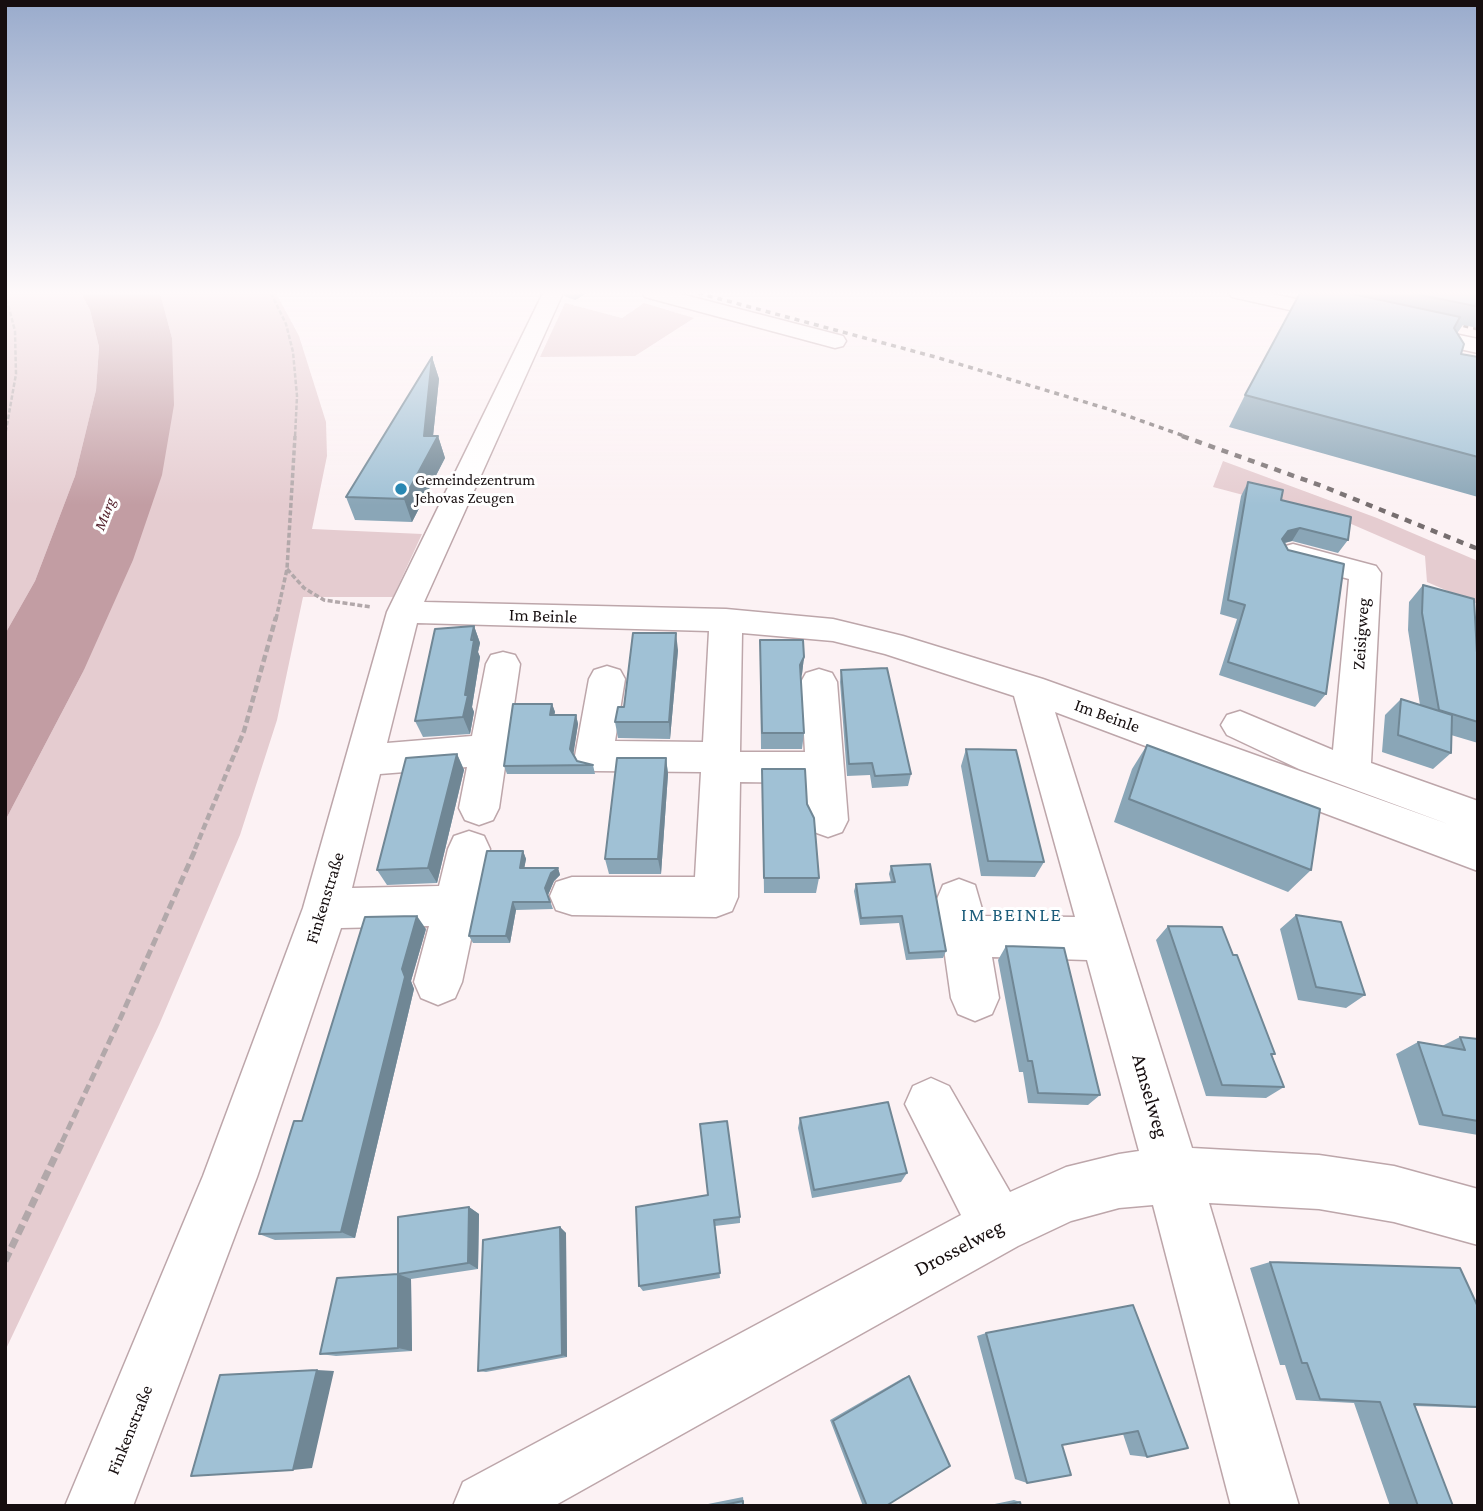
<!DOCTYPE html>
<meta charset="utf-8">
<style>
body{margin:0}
#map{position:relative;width:1483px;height:1511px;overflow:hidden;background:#fcf2f4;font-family:"Crimson Pro",serif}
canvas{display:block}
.frame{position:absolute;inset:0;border:7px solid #160e0f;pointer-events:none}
</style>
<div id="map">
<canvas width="1483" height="1511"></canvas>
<div class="frame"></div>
</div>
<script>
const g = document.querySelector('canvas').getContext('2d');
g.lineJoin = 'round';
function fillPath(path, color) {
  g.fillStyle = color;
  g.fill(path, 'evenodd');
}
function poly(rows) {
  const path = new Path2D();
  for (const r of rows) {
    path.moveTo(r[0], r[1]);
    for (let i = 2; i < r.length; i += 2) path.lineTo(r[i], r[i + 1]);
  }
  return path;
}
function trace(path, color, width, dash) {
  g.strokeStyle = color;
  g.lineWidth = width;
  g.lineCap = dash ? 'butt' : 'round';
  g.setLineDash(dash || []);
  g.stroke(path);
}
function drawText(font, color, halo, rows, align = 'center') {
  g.font = font + ' "Crimson Pro",serif';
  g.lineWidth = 6;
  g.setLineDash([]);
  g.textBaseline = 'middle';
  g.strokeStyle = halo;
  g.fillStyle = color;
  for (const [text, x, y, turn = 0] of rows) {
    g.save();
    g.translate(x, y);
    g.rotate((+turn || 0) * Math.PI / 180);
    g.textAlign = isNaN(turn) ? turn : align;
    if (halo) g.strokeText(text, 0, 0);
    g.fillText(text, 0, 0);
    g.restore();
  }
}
const green = poly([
 [5,293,81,293,90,310,99,347,96,390,75,476,35,581,5,634],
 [160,293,276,293,299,336,326,422,327,456,312,529,422,534,393,597,303,597,277,720,240,835,159,1025,5,1351,5,821,83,672,172,338],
 [565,303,622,318,644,303,694,318,635,356,540,357],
 [1223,461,1377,518,1478,561,1478,604,1427,582,1425,556,1349,523,1213,487]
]);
const water = poly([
 [81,293,160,293,172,338,174,405,162,475,133,560,83,672,5,821,5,634,35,581,75,476,96,390,99,347,90,310]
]);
const pathFar4 = poly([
 [5,293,15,331,16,374,5,436],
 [271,293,286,324,293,352,297,396,295,437]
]);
const pathFar3 = poly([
 [287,569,304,588,324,600,371,607],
 [276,619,287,569,295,436]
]);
const pathFar2 = poly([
 [195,849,244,731,276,617]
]);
const pathFar1 = poly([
 [62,1142,120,1019,196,848]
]);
const path = poly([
 [5,1261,63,1140]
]);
const minor = poly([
 [543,293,563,293,424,602,726,609,833,619,903,636,1043,679,1448,824,1299,769,1227,735,1221,725,1227,715,1240,711,1333,750,1349,579,1282,561,1278,554,1282,547,1293,544,1376,566,1381,573,1371,763,1478,801,1478,871,1055,712,1192,1148,1319,1155,1394,1166,1478,1189,1478,1245,1394,1222,1319,1209,1209,1203,1299,1506,1231,1506,1153,1205,1119,1208,1071,1221,1018,1246,554,1506,453,1506,463,1482,961,1215,905,1104,913,1086,931,1078,949,1086,1010,1192,1066,1167,1119,1154,1139,1151,1087,960,992,957,999,998,992,1014,975,1021,958,1014,951,998,937,899,943,885,959,879,975,885,984,916,1075,917,1014,696,885,654,833,641,742,633,740,752,805,752,801,682,806,673,819,669,832,673,837,682,848,820,842,832,828,837,814,832,808,820,806,783,740,782,738,897,732,911,716,917,572,915,556,910,550,896,556,882,572,877,695,877,701,772,594,771,580,767,575,756,589,679,594,670,607,666,620,670,625,679,615,741,703,742,709,631,417,623,387,743,472,736,486,664,491,655,503,652,515,655,520,664,499,808,493,820,479,825,465,820,459,808,467,767,380,774,352,888,439,886,448,849,454,836,469,831,484,836,490,849,462,982,455,998,438,1005,421,998,414,982,429,926,341,928,257,1177,133,1506,65,1506,203,1176,303,908,387,612,543,293],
 [642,293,677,293,843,336,846,341,843,346,835,348,645,297,642,293],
 [1229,293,1268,293,1351,311,1354,316,1351,321,1343,322,1232,297,1229,293],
 [1412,325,1478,339,1478,353,1404,337,1401,332,1404,327,1412,325]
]);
const railFar1 = poly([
 [698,293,939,358,1108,409,1187,437],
 [1444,321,1478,329]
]);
const rail = poly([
 [1182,436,1322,486,1478,549]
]);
const wall = poly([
 [564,293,587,293,575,300,564,296],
 [1300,293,1478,293,1478,328,1463,325,1458,332,1457,332,1461,354,1478,357,1478,497,1229,427,1245,395],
 [432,357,439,379,433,436,438,436,445,458,412,522,355,520,346,497],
 [1248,482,1281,500,1348,540,1338,553,1292,541,1285,543,1326,694,1315,707,1219,675,1237,619,1220,614,1241,496],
 [1423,585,1478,653,1478,743,1451,735,1451,753,1433,769,1382,752,1385,715,1401,699,1420,705,1408,630,1409,602],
 [474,626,480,643,478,652,480,657,472,707,474,712,470,734,423,737,415,721],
 [760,640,804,657,802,674,800,678,804,733,802,749,761,749],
 [678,650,670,739,618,738,615,722,624,707],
 [841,670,911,774,908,786,872,788,870,775,847,776,840,682],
 [552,704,555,712,554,715,576,715,578,724,573,754,577,761,593,765,595,774,507,774,504,766],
 [1147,745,1311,870,1288,892,1114,822,1132,769],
 [966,749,1044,862,1035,877,981,876,961,766],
 [457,754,464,770,437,883,387,885,377,870],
 [666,758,668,774,661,874,609,874,605,859],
 [762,769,807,804,819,878,816,893,764,893],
 [523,851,526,859,524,868,558,868,560,875,554,881,548,895,553,909,516,910,510,943,473,943,469,936],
 [891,866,946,951,943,958,906,960,899,923,860,925,854,891,856,884,891,882,889,874],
 [1296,915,1365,995,1346,1008,1298,1000,1280,929],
 [1168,926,1233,955,1275,1054,1271,1056,1284,1087,1266,1098,1206,1096,1156,940],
 [426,929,411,981,414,989,355,1238,275,1240,259,1234,302,1121],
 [1006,946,1100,1095,1088,1105,1028,1103,1023,1072,1019,1072,998,960],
 [1460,1037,1478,1039,1478,1135,1419,1125,1396,1054,1418,1042,1442,1046],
 [800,1118,907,1173,901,1182,812,1198,798,1128],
 [469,1207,479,1214,478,1269,411,1279,412,1351,336,1356,320,1354,398,1274],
 [636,1207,740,1217,740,1223,715,1226,720,1278,643,1291,639,1286],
 [560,1227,566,1233,567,1357,486,1372,478,1371],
 [1270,1262,1478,1307,1478,1408,1415,1406,1453,1506,1390,1506,1354,1403,1296,1400,1285,1365,1280,1365,1250,1268],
 [1133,1305,1147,1457,1130,1455,1123,1434,1062,1445,1027,1483,1015,1479,977,1336,986,1333],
 [909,1376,886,1506,863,1506,830,1420,903,1378],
 [743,1497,744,1506,698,1506],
 [1014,1500,1020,1502,1021,1506,985,1506]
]);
const shadedWall = poly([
 [574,293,587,293,575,300],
 [432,357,439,379,432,446,438,436,445,458,412,522,404,499,424,436],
 [1300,528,1292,541,1279,544,1288,531],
 [474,626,480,643,478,652,480,657,472,707,474,712,470,734,463,717,465,695],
 [676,633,678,650,670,739,669,722],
 [804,657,802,674,798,682,800,665],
 [552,704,555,712,552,724,550,715],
 [576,715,578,724,573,757,570,749],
 [457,754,464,770,437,883,428,868],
 [666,758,668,774,661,874,658,859],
 [523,851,526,859,523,875,520,868],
 [558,868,560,875,554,881,548,895,545,888,551,873],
 [513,902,516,910,510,943,506,936],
 [417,916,426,929,411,981,414,989,355,1238,341,1232,402,969],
 [469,1207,479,1214,478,1269,468,1263],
 [560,1227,566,1233,567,1357,562,1355],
 [398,1274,411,1279,412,1351,398,1348],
 [317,1370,334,1371,312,1468,293,1470]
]);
const building = poly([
 [1300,293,1348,293,1460,317,1454,328,1464,344,1461,354,1478,357,1478,457,1245,395,1300,293],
 [1411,293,1478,293,1478,299,1475,306,1411,293],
 [432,357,424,436,438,436,404,499,346,497,432,357],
 [1248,482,1283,490,1281,500,1351,517,1348,540,1300,528,1288,531,1282,539,1288,550,1344,564,1326,694,1228,662,1245,605,1228,600,1248,482],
 [1423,585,1474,599,1477,653,1478,653,1478,722,1439,710,1422,613,1423,585],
 [474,626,471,640,474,640,465,695,468,695,463,717,415,721,435,629,474,626],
 [633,633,676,633,669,722,615,722,618,707,624,707,633,633],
 [760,640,803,640,804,657,800,665,804,733,762,733,760,640],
 [887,668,911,774,875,776,872,763,849,764,841,670,887,668],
 [1401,699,1452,715,1451,753,1398,735,1401,699],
 [513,704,552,704,550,715,576,715,570,749,577,761,593,765,504,766,513,704],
 [1147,745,1320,809,1311,870,1129,799,1147,745],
 [966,749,1016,750,1044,862,988,861,966,749],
 [457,754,428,868,377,870,406,758,457,754],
 [617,758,666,758,658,859,605,859,617,758],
 [762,769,805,769,807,804,814,818,819,878,764,878,762,769],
 [487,851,523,851,520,868,558,868,551,873,545,888,550,902,513,902,506,936,469,936,487,851],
 [930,864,946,951,909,953,902,916,861,918,856,884,895,882,891,866,930,864],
 [1296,915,1341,922,1365,995,1316,987,1296,915],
 [417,916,402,969,405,977,341,1232,259,1234,294,1121,302,1121,365,917,417,916],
 [1168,926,1222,927,1233,955,1237,955,1275,1054,1271,1054,1284,1087,1222,1085,1168,926],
 [1006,946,1064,948,1100,1095,1038,1093,1032,1061,1028,1061,1006,946],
 [1460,1037,1478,1039,1478,1121,1443,1115,1418,1042,1465,1050,1460,1037],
 [888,1102,907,1173,814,1190,800,1118,888,1102],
 [727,1121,740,1217,714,1220,720,1273,639,1286,636,1207,708,1195,700,1124,727,1121],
 [469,1207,468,1263,398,1274,398,1217,469,1207],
 [560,1227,562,1355,478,1371,483,1240,560,1227],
 [1270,1262,1460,1268,1478,1307,1478,1407,1414,1404,1453,1506,1418,1506,1380,1402,1320,1399,1307,1363,1302,1363,1270,1262],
 [398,1274,398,1348,320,1354,337,1278,398,1274],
 [1133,1305,1188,1448,1147,1457,1138,1431,1062,1445,1071,1475,1027,1483,986,1333,1133,1305],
 [317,1370,293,1470,191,1476,220,1375,317,1370],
 [909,1376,950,1466,886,1506,867,1506,833,1421,909,1376],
 [743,1501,743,1506,719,1506,743,1501],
 [1020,1502,1021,1506,1002,1506,1020,1502]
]);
const markers = [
 [401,489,7,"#2988b3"]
];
const farPoinames = [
 ["Gemeindezentrum",415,480],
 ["Jehovas Zeugen",415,498]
];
const farWaternames = [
 ["Murg",105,514,-69]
];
const streetNames = [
 ["Im Beinle",543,616,2],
 ["Zeisigweg",1361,634,-86],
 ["Im Beinle",1107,716,20],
 ["Finkenstraße",325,898,-73],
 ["Finkenstraße",130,1430,-68]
];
const neighbourhoodNames = [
 ["IM BEINLE",1012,915]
];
const nearStreetnames = [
 ["Amselweg",1150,1096,74],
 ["Drosselweg",959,1248,-28]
];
fillPath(green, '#e5ccd0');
fillPath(water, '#c29da3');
trace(minor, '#bda6aa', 3);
trace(pathFar4, '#b2a8aa', 2.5, [4.5, 2]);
trace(pathFar3, '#b2a8aa', 3.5, [5, 2.5]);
trace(pathFar2, '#b2a8aa', 4.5, [7, 3.5]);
trace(pathFar1, '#b2a8aa', 5, [9, 4.5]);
trace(path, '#b2a8aa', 7, [10, 5]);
fillPath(minor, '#fff');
trace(railFar1, '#766e6f', 3.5, [5, 5]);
trace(rail, '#766e6f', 4.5, [7, 7]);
fillPath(wall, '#8aa6b7');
fillPath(shadedWall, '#708795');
fillPath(building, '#a0c1d5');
trace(building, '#708795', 2);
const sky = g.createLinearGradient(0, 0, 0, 505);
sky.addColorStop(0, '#99abcc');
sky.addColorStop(0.58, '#fef9fa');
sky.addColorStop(1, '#fef9fa00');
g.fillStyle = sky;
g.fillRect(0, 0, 1483, 505);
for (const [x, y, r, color] of markers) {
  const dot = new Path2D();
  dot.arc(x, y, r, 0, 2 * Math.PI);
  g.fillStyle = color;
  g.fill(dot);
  trace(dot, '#fff', 2.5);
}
drawText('16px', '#160e0f', '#fff', farPoinames, 'left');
drawText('italic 16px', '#582631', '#fff', farWaternames);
drawText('18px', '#160e0f', '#fff', streetNames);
g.letterSpacing = '2px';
drawText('19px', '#1c5c7a', '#fff', neighbourhoodNames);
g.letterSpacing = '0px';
drawText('21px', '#160e0f', '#fff', nearStreetnames);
</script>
